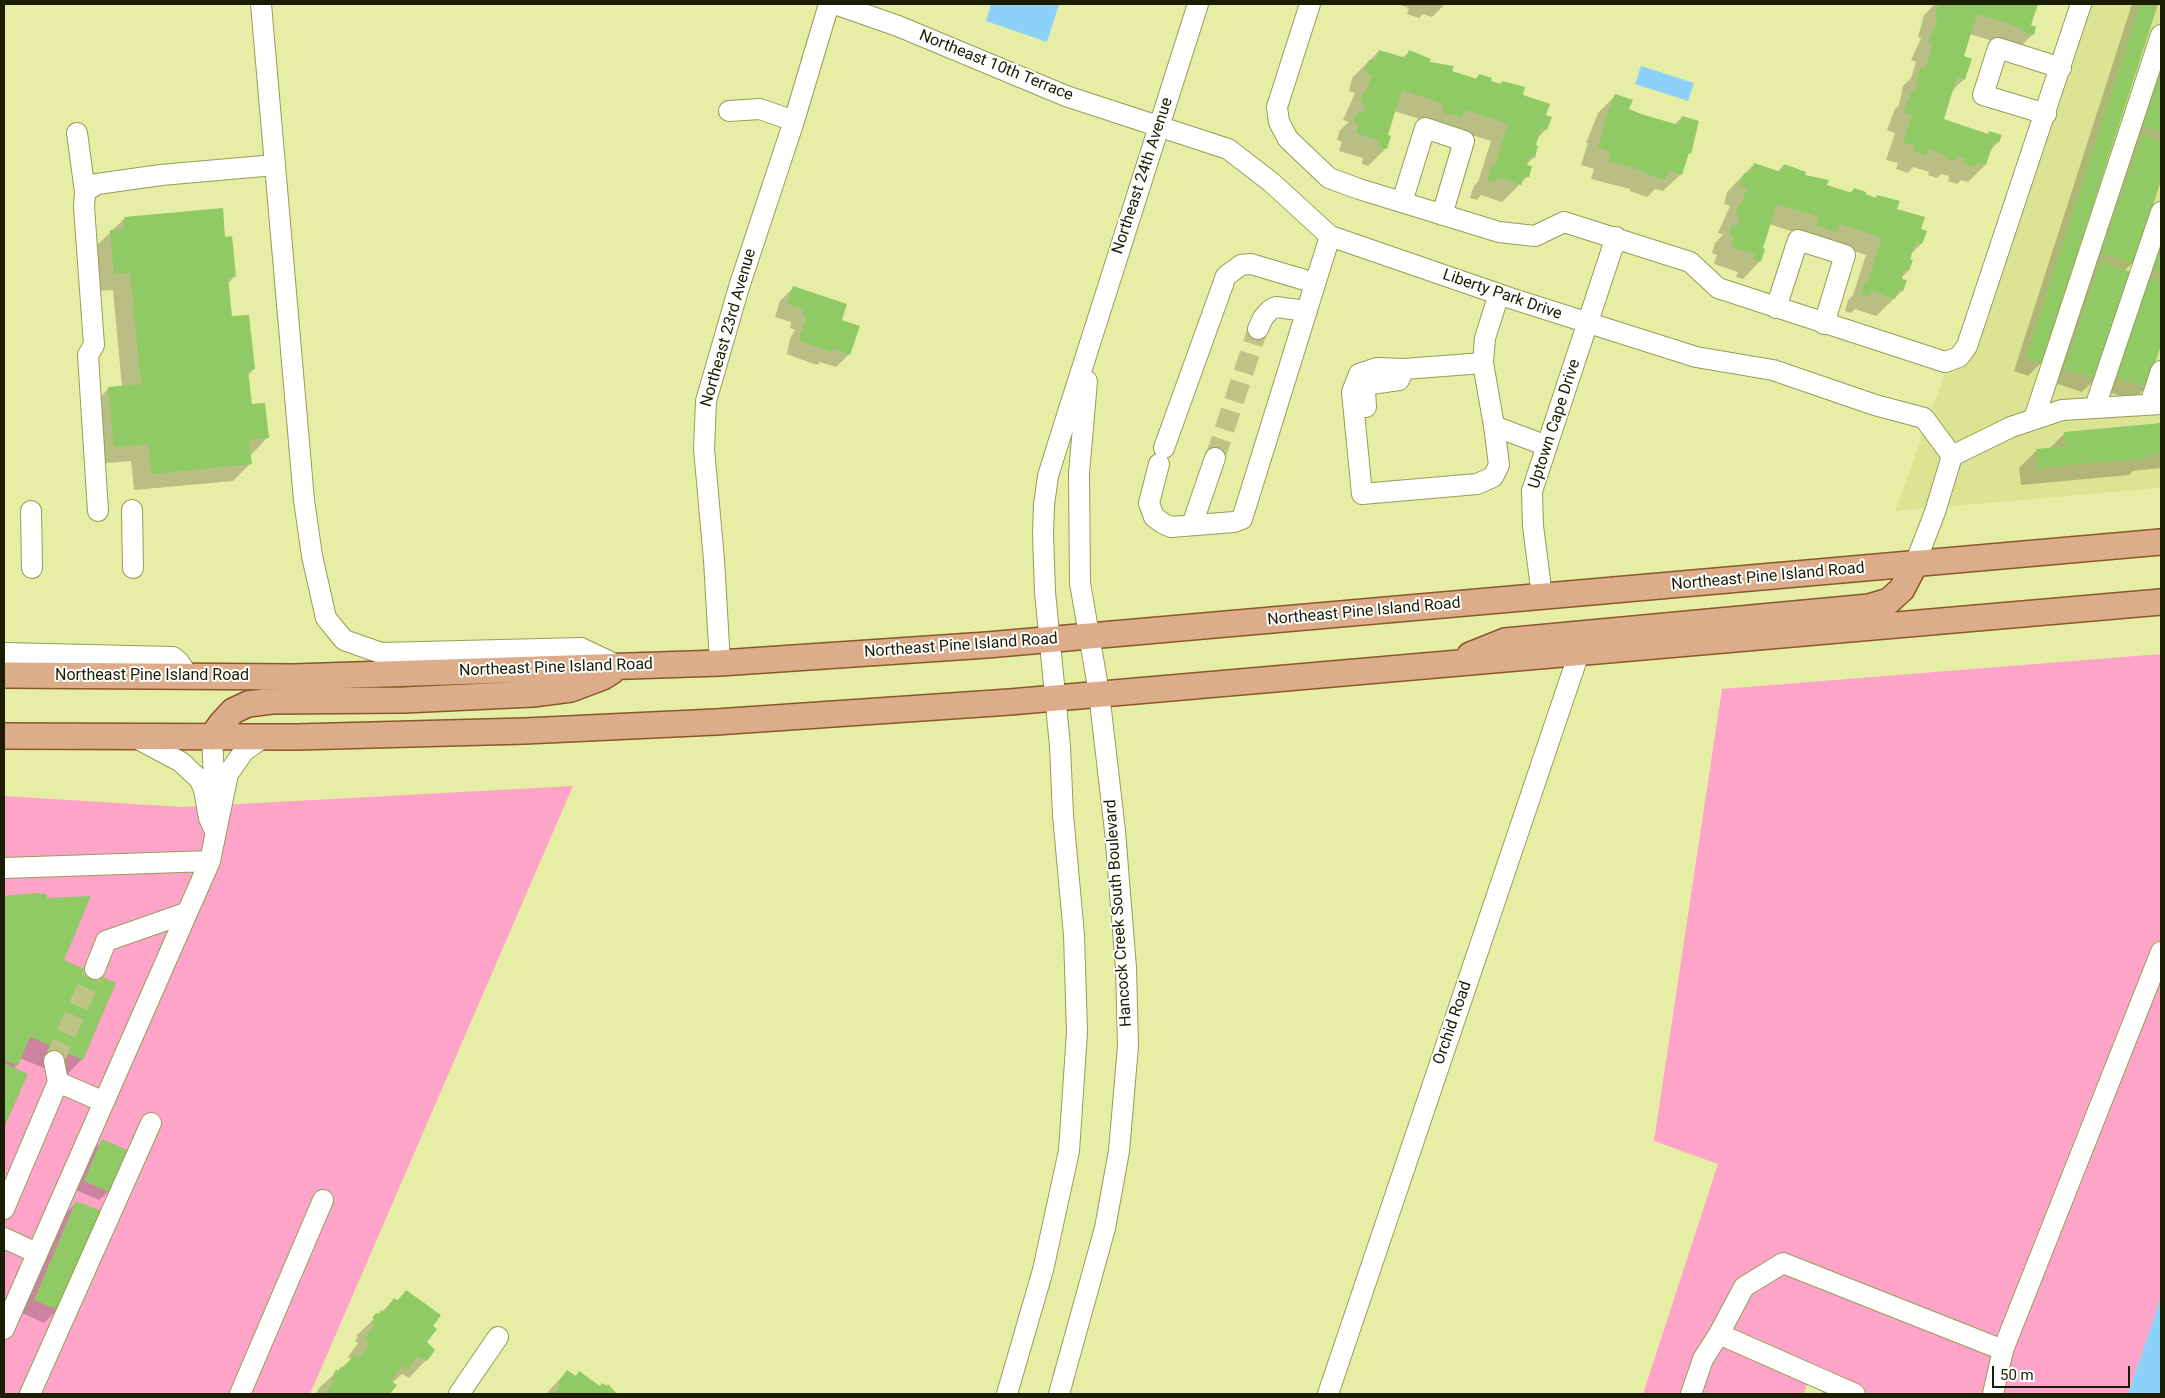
<!DOCTYPE html>
<style>
body{margin:0}
#map{position:relative;width:2165px;height:1398px;overflow:hidden;background:#e6eea5;font-family:Roboto,sans-serif}
canvas{display:block}
.frame{position:absolute;inset:0;border:5px solid #1a1d01;pointer-events:none}
.scale{position:absolute;left:1992px;top:1366px;width:138px;height:22px;box-sizing:border-box;border:2px solid #1a1d01;border-top:0;padding-left:6px;font-size:15px;line-height:18px;white-space:nowrap;color:#1a1d01;-webkit-text-stroke:4px #fff;paint-order:stroke}
</style>
<div id="map">
<canvas width="2165" height="1398"></canvas>
<div class="frame"></div>
<div class="scale">50 m</div>
</div>
<script>
const g = document.querySelector('canvas').getContext('2d');
g.lineJoin = 'round';
function fillPath(path, color) {
  g.fillStyle = color;
  g.fill(path, 'evenodd');
}
function poly(rows) {
  const path = new Path2D();
  for (const r of rows) {
    path.moveTo(r[0], r[1]);
    for (let i = 2; i < r.length; i += 2) path.lineTo(r[i], r[i + 1]);
  }
  return path;
}
function trace(path, color, width, dash) {
  g.strokeStyle = color;
  g.lineWidth = width;
  g.lineCap = dash ? 'butt' : 'round';
  g.setLineDash(dash || []);
  g.stroke(path);
}
function drawText(font, color, halo, rows, align = 'center') {
  g.font = font + ' Roboto,sans-serif';
  g.lineWidth = 4;
  g.setLineDash([]);
  g.textBaseline = 'middle';
  g.strokeStyle = halo;
  g.fillStyle = color;
  for (const [text, x, y, turn = 0] of rows) {
    g.save();
    g.translate(x, y);
    g.rotate((+turn || 0) * Math.PI / 180);
    g.textAlign = isNaN(turn) ? turn : align;
    if (halo) g.strokeText(text, 0, 0);
    g.fillText(text, 0, 0);
    g.restore();
  }
}
const built = poly([
 [2079,4,2161,4,2161,488,1895,511]
]);
const green = poly([
 [2161,654,2161,1297,2128,1394,1822,1394,1825,1377,1811,1370,1804,1394,1643,1394,1718,1164,1654,1141,1722,689],
 [573,786,310,1394,4,1394,4,796,183,807]
]);
const water = poly([
 [991,4,1059,4,1047,42,986,21],
 [1641,66,1694,83,1688,101,1635,84],
 [2161,1297,2161,1394,2128,1394]
]);
const shadow = poly([
 [1397,4,1445,4,1432,17,1423,14,1419,18,1407,14,1409,8],
 [1935,4,2037,4,2030,26,2033,34,2015,52,2005,45,1970,34,1962,57,1964,79,1951,92,1942,120,1987,135,1989,132,1998,142,1990,151,1985,165,1968,182,1961,180,1957,184,1948,181,1949,176,1941,174,1937,178,1928,175,1929,172,1913,167,1908,173,1896,169,1898,163,1886,160,1895,133,1887,130,1895,109,1899,105,1903,86,1911,78,1916,62,1911,60,1921,38,1918,37,1924,15],
 [2132,4,2157,4,2041,363,2028,376,2014,371],
 [2161,47,2161,177,2132,263,2124,271,2095,379,2082,392,2052,382,2087,276,2095,268,2089,266,2129,149,2137,141,2131,139],
 [1379,51,1402,58,1409,52,1451,72,1475,80,1479,75,1500,85,1502,83,1545,116,1546,129,1536,140,1534,157,1525,166,1531,167,1527,177,1502,202,1481,195,1477,200,1470,198,1474,186,1478,182,1491,141,1394,111,1386,136,1386,148,1368,166,1362,164,1363,158,1339,151,1342,142,1337,140,1340,130,1349,122,1343,120,1355,93,1349,91,1352,78],
 [1616,95,1628,110,1674,125,1682,117,1681,174,1663,191,1655,189,1647,197,1630,191,1630,189,1591,179,1594,169,1581,165,1588,143,1586,143,1598,113],
 [1754,164,1777,172,1784,165,1826,186,1850,193,1854,189,1875,199,1877,196,1920,230,1921,244,1911,254,1908,271,1900,279,1902,291,1876,316,1855,309,1851,313,1845,311,1848,300,1853,295,1866,255,1769,224,1761,249,1760,261,1743,279,1736,277,1738,272,1714,264,1717,255,1712,253,1715,243,1723,235,1718,233,1730,206,1724,204,1727,192],
 [2161,216,2161,341,2146,387,2133,400,2103,390],
 [125,218,224,238,235,276,227,284,230,318,254,369,248,375,251,405,267,438,250,456,250,464,233,481,134,490,131,461,97,464,92,406,109,388,122,387,113,290,97,291,93,249],
 [793,288,841,321,849,354,836,367,820,362,817,365,787,354,790,339,795,330,790,328,791,322,775,317,780,301],
 [2161,425,2161,468,2133,471,2129,475,2021,485,2019,468,2037,450,2049,449,2065,433],
 [5,897,82,1059,65,1077,20,1058,14,1069,26,1074,4,1125],
 [103,1141,126,1151,108,1192,99,1200,76,1190,94,1149],
 [77,1202,57,1310,44,1323,22,1313,64,1215],
 [406,1292,431,1326,425,1342,426,1360,409,1378,402,1374,392,1383,395,1386,389,1394,316,1394,319,1388,351,1359,348,1357,358,1343,355,1341,358,1337,356,1336,394,1300,396,1301],
 [567,1371,575,1377,579,1373,600,1387,603,1384,611,1388,614,1393,546,1394]
]);
const building = poly([
 [1938,4,2038,4,2031,25,2036,27,2034,35,2021,31,2022,28,1977,14,1964,56,1972,59,1967,73,1965,80,1957,77,1944,119,1988,134,1989,131,2002,135,1999,143,1994,141,1986,165,1977,162,1976,167,1964,164,1966,159,1957,156,1956,161,1945,158,1945,155,1928,149,1926,156,1913,151,1914,146,1903,142,1912,115,1904,112,1912,90,1915,91,1920,67,1925,69,1933,44,1928,42,1938,20,1935,19],
 [2140,4,2158,4,2042,363,2026,358],
 [1379,50,1406,58,1409,50,1431,59,1430,62,1454,66,1452,71,1477,79,1479,74,1492,78,1491,81,1501,84,1502,81,1525,87,1523,95,1550,104,1546,115,1552,117,1547,130,1541,128,1536,145,1538,146,1535,158,1530,156,1527,165,1532,166,1529,177,1524,176,1521,185,1497,177,1495,183,1487,180,1491,167,1494,168,1508,124,1465,110,1462,118,1448,114,1442,112,1444,104,1402,90,1388,135,1391,136,1387,149,1378,146,1380,141,1356,133,1359,124,1354,122,1358,111,1363,113,1365,104,1360,103,1364,91,1366,92,1372,75,1365,73,1369,60,1375,61],
 [2161,72,2161,132,2143,126],
 [1615,94,1633,100,1629,109,1644,115,1679,125,1682,116,1699,121,1691,154,1689,153,1682,175,1669,170,1665,180,1647,174,1647,172,1608,161,1611,152,1598,147,1605,126,1603,125],
 [2142,134,2161,141,2161,181,2133,264,2101,253],
 [1754,163,1781,172,1784,164,1806,172,1805,175,1829,180,1827,185,1852,193,1854,188,1866,192,1866,194,1876,198,1877,195,1900,201,1897,209,1925,217,1921,229,1927,231,1922,244,1916,242,1910,259,1913,260,1909,271,1904,270,1902,279,1907,280,1903,291,1898,290,1895,299,1871,291,1870,296,1861,294,1865,281,1868,282,1882,238,1840,224,1837,232,1816,225,1819,217,1777,204,1763,248,1765,249,1761,262,1753,259,1755,254,1731,247,1734,237,1729,236,1732,225,1737,226,1740,218,1735,216,1739,205,1741,205,1747,188,1740,186,1744,173,1750,174],
 [223,208,225,237,232,236,236,277,228,277,232,316,249,315,255,369,248,370,252,404,265,403,269,438,249,440,252,464,151,474,148,444,114,447,108,387,141,384,130,273,114,274,110,230,125,229,124,217],
 [2161,240,2161,272,2151,269],
 [2100,262,2131,272,2096,379,2064,369],
 [2148,278,2161,282,2161,345,2147,387,2115,377],
 [793,286,847,304,842,320,860,326,850,355,833,349,832,352,799,341,801,331,802,332,803,325,807,317,802,315,804,309,787,304],
 [2161,423,2161,453,2147,454,2147,458,2038,468,2036,449,2066,446,2064,432],
 [36,893,47,894,47,898,91,896,64,960,116,983,83,1060,30,1037,18,1066,4,1060,4,896],
 [4,1063,28,1074,4,1128],
 [102,1139,127,1150,109,1192,84,1181],
 [76,1201,101,1211,58,1310,34,1300],
 [406,1290,441,1315,433,1326,437,1329,427,1342,435,1350,427,1361,417,1356,408,1369,402,1366,391,1381,397,1385,390,1394,326,1394,334,1382,331,1380,336,1369,338,1371,341,1367,344,1368,354,1355,359,1359,370,1343,365,1339,374,1325,372,1323,374,1319,372,1318,376,1313,379,1314,381,1310,384,1312,394,1298,398,1301],
 [567,1370,576,1376,579,1371,600,1386,602,1383,606,1386,608,1384,616,1393,550,1394,552,1391,555,1393,561,1385,558,1383]
]);
const minorTunnel = poly([
 [1215,458,1258,329],
 [54,1061,95,969]
]);
const minor = poly([
 [261,4,304,500,312,556,326,618,344,640,381,653,581,648,619,666],
 [835,4,898,26,1066,96,1228,149,1271,182,1330,236,1510,298,1696,357,1773,370,1875,405,1924,418,1952,456,1935,512,1915,564],
 [1310,4,1277,107,1279,122,1288,139,1329,178,1359,189,1499,232,1535,236,1564,222,1690,262,1718,288,1945,362,1959,357,1967,346,2081,4],
 [729,111,760,109,794,121],
 [2046,114,1983,95,1998,48,2061,68],
 [77,133,85,192],
 [1402,202,1425,128,1464,141,1442,215],
 [1499,294,1485,338,1483,363,1494,426,1547,446],
 [1776,308,1798,240,1845,255,1824,324],
 [1258,329,1263,318,1270,310,1276,307,1307,311],
 [1483,363,1404,369,1377,368,1359,374,1352,392,1362,494,1477,484,1493,477,1499,465,1494,426],
 [2150,404,2161,371],
 [1366,407,1365,390,1371,384,1399,380,1404,369],
 [2095,407,2161,212],
 [2034,419,2161,35],
 [1164,448,1226,276,1241,265,1251,264,1315,283],
 [1952,456,2011,427,2062,410,2161,404],
 [1159,464,1149,503,1154,517,1164,524,1171,527,1234,522,1242,519,1330,236],
 [132,510,133,568],
 [31,511,32,568],
 [98,511,88,355,94,345,84,207,85,192,97,184,161,175,275,165],
 [1192,525,1215,458],
 [1542,596,1533,526,1532,491,1616,237],
 [4,653,173,657,179,662,189,677],
 [720,663,714,560,704,449,706,401,739,287,794,121,829,4],
 [134,737,181,762,200,780,204,790,209,818,215,831],
 [212,737,215,799],
 [4,868,210,861],
 [95,969,106,941,186,913],
 [54,1061,58,1082],
 [4,1209,58,1082,104,1102],
 [4,1238,37,1253],
 [4,1329,210,861,228,774,244,751,264,737],
 [30,1394,151,1123],
 [240,1394,323,1200],
 [459,1394,498,1337],
 [1007,1394,1043,1270,1069,1151,1077,1032,1074,935,1063,815,1060,746,1045,592,1043,534,1044,505,1048,476,1057,447,1198,4],
 [1059,1394,1105,1228,1119,1151,1128,1046,1126,968,1115,831,1099,693,1080,583,1079,473,1087,381],
 [1328,1394,1579,653],
 [1691,1394,1703,1359,1719,1334],
 [1855,1394,1719,1334,1744,1287,1783,1263,2003,1350],
 [1993,1394,2003,1350,2161,952]
]);
const major = poly([
 [1470,655,1505,641,1869,607,1889,601,1902,589,1915,564],
 [4,675,294,677,720,663,987,645,2161,542],
 [4,736,296,737,525,731,716,722,1010,702,2161,602],
 [212,737,221,724,233,711,248,704,272,701,404,700,533,694,571,689,603,677,611,672]
]);
const streetNames = [
 ["Northeast 10th Terrace",996,66,22],
 ["Northeast 24th Avenue",1143,176,-72],
 ["Liberty Park Drive",1502,295,19],
 ["Northeast 23rd Avenue",729,328,-74],
 ["Uptown Cape Drive",1555,424,-72],
 ["Northeast Pine Island Road",1768,577,-5],
 ["Northeast Pine Island Road",1364,612,-5],
 ["Northeast Pine Island Road",961,646,-4],
 ["Northeast Pine Island Road",556,668,-2],
 ["Northeast Pine Island Road",152,676],
 ["Hancock Creek South Boulevard",1119,913,-94],
 ["Orchid Road",1453,1023,-71]
];
fillPath(built, '#dbe493');
fillPath(green, '#fea4c9');
fillPath(water, '#8bd1f8');
fillPath(shadow, '#0003');
fillPath(building, '#8fca64');
trace(minorTunnel, '#bdc484', 20, [20, 10]);
trace(minor, '#969d57', 22);
trace(major, '#8a5728', 28);
trace(minor, '#fff', 20);
trace(major, '#ddad8b', 25);
drawText('16px', '#1a1d01', '#fff', streetNames);
</script>
